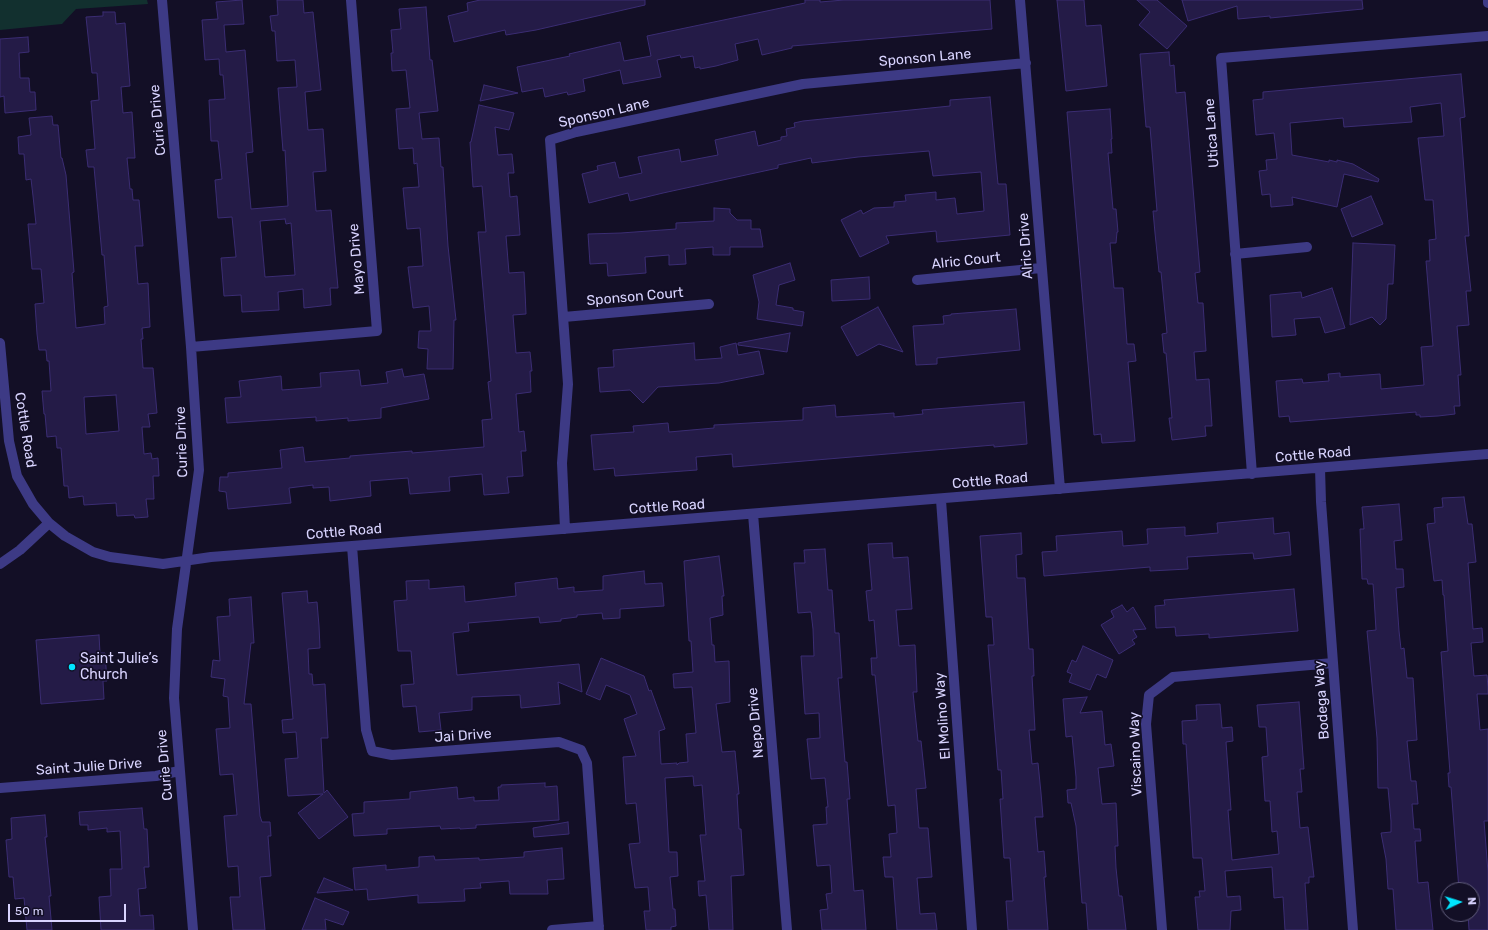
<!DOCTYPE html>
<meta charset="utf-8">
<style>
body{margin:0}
#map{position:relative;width:1488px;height:930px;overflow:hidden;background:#130f26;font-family:Rubik,sans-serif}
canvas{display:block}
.north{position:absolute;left:1440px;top:882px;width:40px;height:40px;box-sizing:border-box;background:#130f26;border:1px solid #625e7d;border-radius:50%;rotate:86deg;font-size:11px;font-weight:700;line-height:16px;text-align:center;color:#d9d4ff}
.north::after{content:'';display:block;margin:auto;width:14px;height:18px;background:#00e5ff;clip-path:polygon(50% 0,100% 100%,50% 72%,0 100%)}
.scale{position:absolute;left:8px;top:904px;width:118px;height:18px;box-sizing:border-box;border:2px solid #d9d4ff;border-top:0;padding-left:5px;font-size:12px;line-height:14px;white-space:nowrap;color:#d9d4ff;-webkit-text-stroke:3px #130f26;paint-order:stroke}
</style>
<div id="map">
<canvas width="1488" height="930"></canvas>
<div class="north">N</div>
<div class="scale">50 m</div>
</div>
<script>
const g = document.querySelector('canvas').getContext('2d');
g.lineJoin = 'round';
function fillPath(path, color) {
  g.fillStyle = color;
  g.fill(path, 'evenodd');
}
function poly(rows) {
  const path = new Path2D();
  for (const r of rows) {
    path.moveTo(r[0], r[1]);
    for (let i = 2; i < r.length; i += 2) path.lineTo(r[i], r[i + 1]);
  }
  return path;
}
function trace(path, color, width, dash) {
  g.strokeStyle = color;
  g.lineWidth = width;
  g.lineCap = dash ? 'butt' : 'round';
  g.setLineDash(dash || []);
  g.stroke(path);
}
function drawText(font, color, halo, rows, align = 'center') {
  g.font = font + ' Rubik,sans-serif';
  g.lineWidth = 3.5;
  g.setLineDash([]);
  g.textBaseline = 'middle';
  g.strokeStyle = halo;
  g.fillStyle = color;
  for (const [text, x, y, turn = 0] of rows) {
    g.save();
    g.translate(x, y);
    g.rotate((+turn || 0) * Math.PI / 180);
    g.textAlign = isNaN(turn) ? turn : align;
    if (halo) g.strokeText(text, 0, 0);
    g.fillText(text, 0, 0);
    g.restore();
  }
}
const green = poly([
 [0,0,147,0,148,4,76,9,62,24,0,30]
]);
const building = poly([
 [242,0,244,24,224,25,226,52,245,50,253,152,246,153,251,209,288,206,285,150,283,151,278,88,297,87,295,60,277,61,275,31,272,31,270,16,278,15,277,0,303,0,304,13,313,12,321,90,305,92,308,130,323,129,326,171,313,172,316,211,331,210,338,288,330,288,331,305,304,308,303,289,278,292,279,310,242,312,241,295,224,296,221,258,236,257,232,217,218,218,215,180,222,179,218,141,211,141,209,100,225,99,223,75,220,75,219,59,205,60,202,20,218,19,216,2,242,0],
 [285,219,286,224,291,223,295,275,265,277,260,221,285,219],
 [480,0,645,0,645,5,536,30,506,35,505,30,454,42,448,16,468,11,467,3,480,0],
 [805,0,820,0,820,2,844,0,990,0,992,29,792,46,792,48,762,55,758,39,735,44,738,60,716,66,700,69,700,67,695,68,693,56,681,58,680,55,657,60,661,77,623,84,620,70,583,79,585,91,568,95,567,92,545,97,543,88,522,92,517,67,570,56,569,54,620,42,624,61,651,56,647,36,805,3,805,0],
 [1057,0,1084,0,1086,26,1101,25,1107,86,1066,91,1057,0],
 [1137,0,1157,0,1187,26,1167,49,1139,25,1150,12,1137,0],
 [1182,0,1362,0,1363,9,1270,18,1270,16,1238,19,1237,6,1188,21,1182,0],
 [426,7,430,60,432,60,438,111,419,113,422,139,439,138,441,167,443,167,448,246,456,320,454,320,453,369,427,369,428,349,418,348,419,331,431,331,429,306,413,308,408,267,423,266,420,228,407,229,403,188,419,187,417,163,414,164,413,148,399,149,396,109,410,108,406,70,392,71,391,53,393,53,391,30,401,29,399,9,426,7],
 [103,12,115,12,116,24,125,23,130,86,121,87,123,113,132,112,135,158,127,158,130,189,132,189,133,200,139,200,143,246,135,246,138,284,148,283,150,327,142,328,143,339,141,339,143,368,153,368,157,413,148,414,150,427,142,427,144,454,151,453,152,459,158,458,159,476,153,476,154,499,146,499,148,517,135,518,134,515,117,516,116,503,84,505,83,496,69,498,68,486,64,486,61,448,57,448,56,436,47,437,45,414,44,414,42,391,51,391,49,361,47,361,46,350,39,350,37,334,35,304,44,303,41,269,32,269,28,224,36,224,33,196,31,179,26,180,24,154,19,154,18,137,31,135,29,118,52,116,53,125,58,125,61,158,62,158,66,175,74,272,72,273,76,328,105,324,104,307,108,306,104,255,102,255,94,167,88,167,86,150,95,149,91,101,99,100,97,73,92,73,86,17,103,16,103,12],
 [116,395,119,431,86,434,84,397,116,395],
 [28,37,29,52,19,53,20,78,29,78,30,92,35,92,36,110,5,113,4,96,0,97,0,39,28,37],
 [1169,52,1170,66,1174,65,1176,93,1185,92,1200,272,1195,273,1198,303,1203,303,1206,351,1194,352,1196,380,1209,379,1212,426,1205,426,1206,436,1172,440,1169,418,1172,418,1166,353,1164,353,1162,334,1167,333,1161,272,1159,272,1155,233,1153,211,1157,211,1150,127,1146,127,1140,54,1169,52],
 [1461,74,1465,117,1460,118,1469,236,1465,236,1471,291,1466,291,1469,325,1457,326,1461,375,1458,375,1460,406,1454,406,1455,414,1438,416,1420,417,1420,415,1416,415,1416,412,1290,422,1289,416,1279,417,1276,381,1302,379,1303,383,1329,381,1328,374,1340,373,1340,377,1380,374,1381,389,1424,385,1421,347,1433,346,1426,261,1430,261,1429,240,1436,239,1433,200,1425,200,1418,138,1444,136,1441,103,1410,107,1412,122,1344,127,1343,118,1290,123,1292,155,1329,162,1329,160,1337,162,1337,160,1353,164,1379,179,1378,182,1344,174,1337,207,1292,197,1293,205,1271,207,1270,194,1262,195,1259,171,1267,170,1266,160,1277,159,1274,133,1256,135,1253,100,1263,99,1263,92,1461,74],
 [484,85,518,93,480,101,484,85],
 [990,97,998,184,1006,184,1010,235,937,242,936,231,886,236,889,243,860,257,841,220,861,210,863,214,874,208,894,207,894,202,906,201,905,195,936,192,936,200,955,198,957,214,984,211,981,172,933,176,929,151,858,157,812,163,811,158,778,165,778,168,663,193,630,201,628,193,589,203,582,174,598,170,597,166,615,162,619,178,642,173,638,157,679,149,681,162,718,155,715,140,755,131,758,146,781,140,781,137,787,136,786,129,795,127,794,123,803,121,950,106,950,100,990,97],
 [479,105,514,113,509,130,495,127,498,155,512,154,514,173,508,173,510,197,517,196,520,235,506,236,509,273,524,272,525,291,526,314,513,315,516,353,530,352,532,371,530,371,531,392,516,394,519,432,524,431,526,451,521,451,523,476,507,477,509,493,484,495,482,474,449,477,450,491,410,494,408,478,370,481,371,496,330,501,329,487,313,488,313,485,289,488,291,503,228,509,226,492,219,491,220,477,228,477,228,473,282,468,280,450,303,447,305,462,350,458,350,456,412,451,412,453,484,447,482,420,492,419,488,382,491,381,478,232,486,232,482,186,473,187,470,142,471,142,479,105],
 [1110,109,1112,139,1111,139,1112,153,1108,153,1113,209,1116,209,1118,232,1117,232,1116,243,1110,243,1114,288,1123,288,1127,344,1134,344,1136,361,1128,362,1135,441,1102,443,1101,434,1094,435,1067,112,1110,109],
 [1371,196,1383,224,1352,237,1341,209,1371,196],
 [714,208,730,209,730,213,737,220,751,220,751,229,760,229,763,247,730,247,730,255,713,255,713,247,685,249,686,264,669,265,669,255,645,257,646,273,608,276,607,263,590,264,588,234,621,233,676,229,676,223,714,221,714,208],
 [1353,243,1395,245,1393,284,1388,284,1386,319,1380,325,1372,317,1350,325,1353,243],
 [790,263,795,280,779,285,776,305,793,308,793,310,804,312,802,326,757,319,759,302,753,275,790,263],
 [869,277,870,299,832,301,831,280,869,277],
 [1332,288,1345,328,1325,333,1320,317,1294,319,1296,335,1272,337,1270,295,1301,292,1302,298,1332,288],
 [878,307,903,352,879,344,857,356,841,327,878,307],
 [1016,309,1020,350,937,358,937,364,916,365,913,326,944,324,943,316,951,315,951,314,1016,309],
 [790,333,787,352,738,345,738,343,790,333],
 [694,343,695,360,722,358,720,347,736,343,738,355,759,351,764,374,719,383,658,387,643,403,630,390,600,392,598,368,614,367,613,350,694,343],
 [402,369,404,377,424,374,429,399,381,408,381,418,348,421,348,418,316,421,316,417,227,423,225,398,241,397,239,381,281,376,282,390,321,387,320,373,359,370,361,386,388,383,386,372,402,369],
 [1024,402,1027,444,994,447,994,445,733,467,732,454,696,457,697,470,615,476,614,468,594,470,591,435,634,432,633,426,668,423,669,432,714,428,714,425,803,420,803,408,835,405,836,417,894,413,894,417,923,414,922,410,1024,402],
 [1464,497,1468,524,1472,524,1476,562,1468,563,1473,629,1482,628,1483,642,1471,643,1474,676,1487,675,1488,688,1488,694,1477,694,1480,730,1488,729,1488,821,1484,821,1488,872,1488,930,1469,930,1468,914,1472,914,1472,890,1459,890,1451,787,1449,787,1448,773,1450,773,1441,652,1448,651,1444,595,1443,595,1442,580,1434,581,1427,524,1435,523,1434,508,1443,507,1442,498,1464,497],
 [1399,504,1402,540,1394,541,1396,569,1403,569,1404,587,1396,588,1399,631,1401,649,1404,648,1407,678,1413,678,1417,740,1407,741,1411,781,1416,781,1418,804,1412,804,1414,829,1420,829,1421,841,1415,841,1418,883,1428,882,1433,930,1396,930,1393,889,1388,889,1386,859,1381,833,1391,832,1391,821,1388,788,1378,788,1377,738,1367,631,1376,630,1374,597,1373,584,1368,584,1367,579,1362,579,1360,529,1364,529,1362,507,1399,504],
 [1273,518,1274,534,1289,532,1291,555,1254,559,1253,553,1187,557,1188,569,1150,571,1150,567,1044,576,1042,552,1057,551,1056,536,1122,531,1123,546,1148,544,1147,529,1185,527,1185,536,1218,533,1217,523,1273,518],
 [1021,533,1022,554,1016,555,1017,578,1025,578,1029,649,1033,649,1034,676,1032,676,1035,730,1029,730,1032,764,1038,763,1041,793,1043,817,1035,817,1038,852,1044,851,1046,877,1044,877,1048,930,1008,930,1006,901,1013,901,1010,858,1004,858,1000,799,1003,799,1001,770,998,770,988,645,994,645,992,617,986,617,980,536,1021,533],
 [892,543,893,558,908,557,912,609,896,610,899,646,915,645,917,692,913,692,918,741,921,741,926,788,916,789,919,828,928,828,932,877,917,878,920,914,935,913,937,930,897,930,893,877,885,877,883,857,891,857,889,834,897,833,895,805,888,806,875,675,872,675,871,658,877,658,874,620,869,621,866,591,872,590,868,544,892,543],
 [825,549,828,590,832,590,835,633,839,633,842,678,838,678,845,762,847,762,850,799,847,799,854,891,863,890,866,930,822,930,820,910,828,909,826,894,832,893,830,865,817,866,813,825,827,824,826,807,828,807,825,778,811,779,807,739,820,738,819,713,805,714,801,656,814,656,813,629,811,612,798,613,794,563,805,563,804,550,825,549],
 [719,556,724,596,722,596,723,615,710,618,712,645,714,645,715,662,729,661,730,702,716,704,722,752,735,751,739,794,737,794,739,829,741,829,744,875,731,876,733,930,709,930,706,895,699,896,698,881,705,881,700,835,706,835,702,785,694,786,693,776,665,778,669,852,677,852,678,876,670,877,673,909,675,909,676,926,671,927,671,930,646,930,644,911,650,911,648,887,635,888,629,844,640,843,636,803,626,804,623,757,636,756,624,719,637,714,630,695,606,685,600,700,586,694,601,658,644,676,649,691,651,690,665,729,659,731,661,764,677,763,677,765,679,763,688,762,686,734,696,733,692,687,674,688,673,674,693,672,691,641,689,641,684,561,719,556],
 [644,571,645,584,662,583,664,606,620,609,620,618,603,619,602,613,577,615,577,617,561,619,561,621,540,623,539,617,468,623,469,631,453,633,457,675,579,664,582,692,558,682,560,704,521,708,520,695,472,697,472,710,439,713,441,730,419,732,416,706,403,707,401,685,414,684,411,651,398,651,394,601,407,600,406,581,429,580,429,589,464,586,465,602,516,596,515,583,557,578,558,589,574,587,574,592,603,590,603,576,644,571],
 [1294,589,1298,631,1209,638,1209,634,1176,636,1175,627,1156,628,1155,606,1165,605,1164,600,1294,589],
 [307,591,308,603,317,602,319,626,320,648,308,649,309,674,312,674,313,685,325,684,328,738,321,738,324,793,327,790,348,817,319,839,298,813,323,794,288,796,285,759,298,758,296,732,283,733,282,720,293,719,282,593,307,591],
 [251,597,254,643,251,643,244,704,251,704,260,816,262,822,270,822,271,836,268,836,271,876,260,877,265,930,233,930,230,897,240,897,238,866,228,867,224,816,237,815,233,774,220,775,216,729,230,728,228,697,223,696,225,679,211,677,213,660,220,661,217,617,230,616,229,599,251,597],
 [1122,605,1127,612,1133,607,1146,629,1133,630,1137,637,1132,640,1135,644,1119,654,1101,625,1114,617,1111,611,1122,605],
 [99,635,100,653,105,653,107,681,103,681,104,699,41,704,36,640,99,635],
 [1083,646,1113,660,1106,678,1097,674,1090,690,1069,682,1072,674,1067,672,1072,660,1076,662,1083,646],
 [1087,697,1080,713,1102,711,1105,745,1111,744,1114,766,1098,768,1102,804,1116,803,1118,846,1115,846,1116,868,1119,896,1122,896,1126,930,1088,930,1086,903,1082,903,1076,826,1071,803,1068,803,1067,790,1076,789,1076,777,1072,736,1066,737,1063,699,1087,697],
 [1299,702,1304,769,1300,769,1302,792,1297,792,1300,828,1308,827,1314,877,1309,877,1309,883,1305,883,1308,930,1285,930,1283,897,1274,898,1272,867,1225,871,1227,897,1240,896,1241,910,1231,911,1230,930,1198,930,1195,897,1200,897,1199,891,1205,891,1202,858,1193,858,1186,744,1183,744,1182,721,1197,720,1196,705,1220,704,1222,728,1232,727,1233,741,1226,742,1231,810,1228,810,1232,860,1279,854,1277,831,1272,832,1270,801,1265,801,1262,757,1268,756,1266,727,1259,727,1257,705,1299,702],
 [545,783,545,787,557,786,559,820,476,825,476,828,460,829,460,828,441,829,440,826,387,829,387,834,354,836,352,814,364,813,364,802,410,799,410,792,457,787,458,799,474,797,474,801,499,800,498,787,501,787,501,785,545,783],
 [142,808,144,829,147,829,149,867,144,867,146,888,138,889,140,916,153,915,154,930,101,930,99,897,111,896,110,869,122,869,120,831,107,832,107,828,88,830,88,825,80,825,79,812,142,808],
 [45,815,47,837,45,837,51,896,49,896,52,930,27,930,24,898,15,899,13,877,9,877,6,840,12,839,11,818,45,815],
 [568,822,569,834,534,837,533,828,568,822],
 [562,848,564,879,547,880,548,894,510,894,509,881,480,883,481,888,464,889,465,901,444,902,418,903,418,895,368,900,367,889,355,890,353,868,386,865,386,870,419,867,419,857,434,856,435,860,479,858,479,860,524,857,524,852,562,848],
 [324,878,353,890,317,893,324,878],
 [315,898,349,912,343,925,325,919,326,930,302,930,315,898]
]);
const minor = poly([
 [162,0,191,347,199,470,177,629,174,698,193,930],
 [1020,0,1060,489],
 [1488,0,1488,3],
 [1235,254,1307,247],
 [917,280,1041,268],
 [564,317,709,304],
 [0,343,9,441,17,476,33,504,49,523,65,536,93,552,110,557,163,564,211,557,352,546,1488,454],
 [191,347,377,331,351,0],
 [1320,468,1321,502,1353,930],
 [1252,474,1221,58,1488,36],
 [941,500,972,930],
 [753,514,787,930],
 [565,529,562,463,568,384,550,140,576,132,803,84,1026,63],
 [352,546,366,730,372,751,392,755,559,742,581,750,587,763,599,930],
 [0,564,20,550,49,523],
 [0,788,156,776,179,771],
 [552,930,599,926],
 [1162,930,1146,724,1149,695,1173,677,1333,663]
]);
const markers = [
 [72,667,4,"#00e5ff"]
];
const streetNames = [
 ["Sponson Lane",925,58,-5],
 ["Sponson Lane",604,113,-13],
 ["Curie Drive",158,120,-95],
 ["Utica Lane",1212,133,-94],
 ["Alric Drive",1026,246,-94],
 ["Mayo Drive",357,259,-95],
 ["Alric Court",966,261,-6],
 ["Sponson Court",635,297,-5],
 ["Cottle Road",25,430,81],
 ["Curie Drive",182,442,-92],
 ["Cottle Road",1313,455,-5],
 ["Cottle Road",990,481,-5],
 ["Cottle Road",667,507,-4],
 ["Cottle Road",344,532,-5],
 ["Bodega Way",1322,700,-94],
 ["El Molino Way",943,716,-94],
 ["Nepo Drive",756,723,-95],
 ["Jai Drive",463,736,-4],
 ["Viscaino Way",1136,754,-92],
 ["Curie Drive",165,765,-95],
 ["Saint Julie Drive",89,767,-4]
];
const poiNames = [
 ["Saint Julie’s",80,659],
 ["Church",80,675]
];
fillPath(green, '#12302f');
fillPath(building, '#241b47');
trace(building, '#3b2d73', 1);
trace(minor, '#3d3a85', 10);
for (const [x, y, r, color] of markers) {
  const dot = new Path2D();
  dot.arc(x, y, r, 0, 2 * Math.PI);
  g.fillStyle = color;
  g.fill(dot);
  trace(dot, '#130f26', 1.5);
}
drawText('14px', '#d9d4ff', '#130f26', streetNames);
drawText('14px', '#d9d4ff', '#130f26', poiNames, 'left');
</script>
